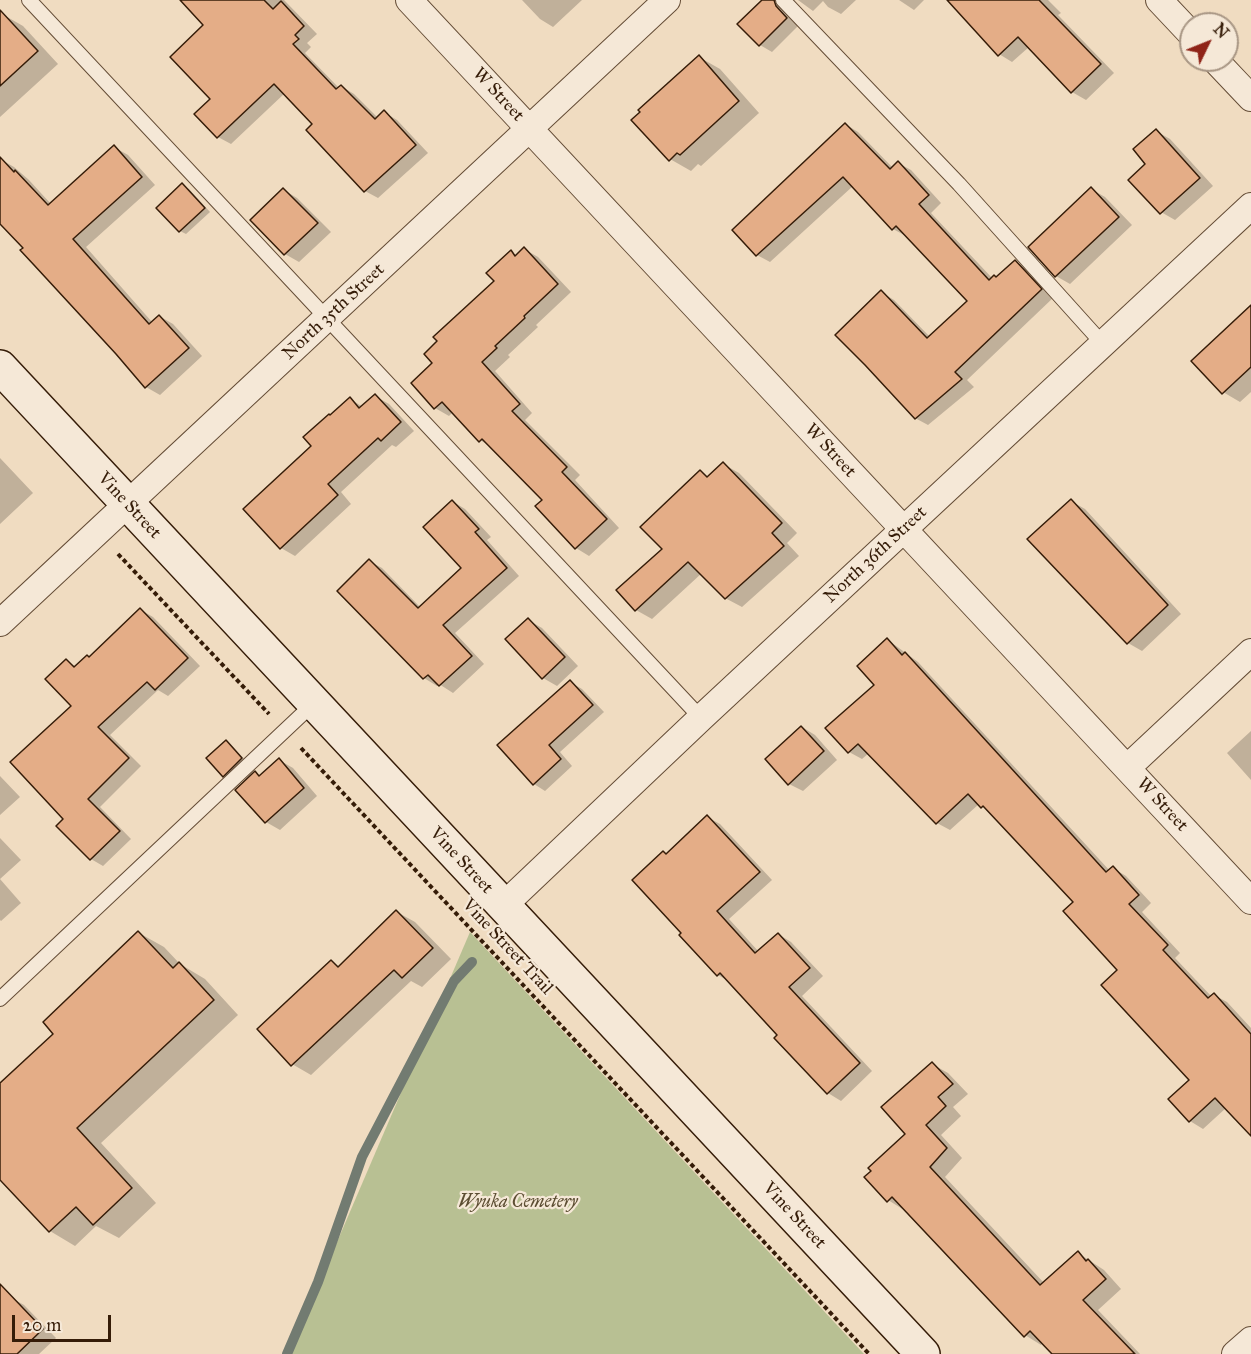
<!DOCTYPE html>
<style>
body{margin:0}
#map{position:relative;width:1251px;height:1354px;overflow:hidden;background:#f0dcc1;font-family:"IM FELL Great Primer",serif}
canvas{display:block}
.north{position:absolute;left:1179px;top:12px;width:60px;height:60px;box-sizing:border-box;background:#f5e8d7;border:2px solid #a89684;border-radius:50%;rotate:47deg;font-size:16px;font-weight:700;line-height:24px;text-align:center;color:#351c08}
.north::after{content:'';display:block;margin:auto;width:21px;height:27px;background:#8f2418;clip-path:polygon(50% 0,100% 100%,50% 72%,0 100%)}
.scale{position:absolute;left:12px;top:1315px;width:99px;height:27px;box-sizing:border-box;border:3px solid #351c08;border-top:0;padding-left:8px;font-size:18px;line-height:21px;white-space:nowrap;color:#351c08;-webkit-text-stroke:4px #f5e8d7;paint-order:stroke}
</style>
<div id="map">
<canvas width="1251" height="1354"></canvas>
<div class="north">N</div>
<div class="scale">20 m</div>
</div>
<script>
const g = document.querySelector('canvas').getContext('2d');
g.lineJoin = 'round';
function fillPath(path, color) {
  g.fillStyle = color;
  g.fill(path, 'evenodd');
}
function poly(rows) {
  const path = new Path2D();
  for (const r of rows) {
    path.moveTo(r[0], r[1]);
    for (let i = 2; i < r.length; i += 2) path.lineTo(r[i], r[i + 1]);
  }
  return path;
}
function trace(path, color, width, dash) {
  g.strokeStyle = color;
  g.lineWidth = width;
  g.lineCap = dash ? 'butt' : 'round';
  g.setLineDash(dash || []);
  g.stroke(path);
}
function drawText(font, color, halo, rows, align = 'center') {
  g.font = font + ' "IM FELL Great Primer",serif';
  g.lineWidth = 4.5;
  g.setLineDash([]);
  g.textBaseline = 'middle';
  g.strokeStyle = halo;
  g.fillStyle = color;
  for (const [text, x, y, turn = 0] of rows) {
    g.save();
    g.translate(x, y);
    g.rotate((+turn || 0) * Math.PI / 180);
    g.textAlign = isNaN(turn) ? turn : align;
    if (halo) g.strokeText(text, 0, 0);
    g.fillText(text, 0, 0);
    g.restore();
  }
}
const green = poly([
 [470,932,864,1354,289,1354]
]);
const shadow = poly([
 [183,0,284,0,317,34,307,43,311,47,305,53,339,88,341,86,354,94,378,118,384,112,397,120,428,153,378,198,365,191,308,130,314,124,285,93,231,144,218,137,212,99,205,25],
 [522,0,582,0,553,27,540,19],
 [764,0,791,0,799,25,772,52,760,45],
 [798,0,856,0,841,14,828,7,823,1,813,11],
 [899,0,924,0,914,10],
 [947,0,1048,0,1061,13,1058,15,1114,73,1086,100,1072,92,1029,47,1012,62,999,54],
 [2,14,23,26,58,64,0,117,0,16],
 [699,57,720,69,759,113,701,166,698,164,691,171,670,159],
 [845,124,858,132,893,168,898,163,911,170,941,203,931,213,993,279,997,279,1015,261,1028,269,1054,297,967,380,974,387,928,425,915,418,881,292,894,300,930,337,969,301,906,236,893,229,853,186,770,262,757,255],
 [1156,131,1170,139,1213,186,1175,220,1161,212,1147,164],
 [114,147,128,155,155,185,86,247,152,322,159,316,173,324,202,356,160,395,146,387,25,248,0,221,0,159,14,167,29,180,51,204],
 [182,185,189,189,210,212,186,234,180,231],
 [1091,189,1105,197,1132,225,1070,284,1056,276],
 [284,190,297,198,331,232,299,262,285,254,252,220],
 [524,249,538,257,571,292,536,325,538,327,508,355,510,357,495,371,532,413,525,420,580,475,575,480,619,528,589,556,576,548,544,500,493,448,480,440,453,412,449,416,435,408,434,363,496,281,511,252,517,256],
 [1251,307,1251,392,1240,402,1223,392],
 [375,396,389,404,414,431,396,447,392,445,341,492,351,504,295,556,281,548,245,509,313,446,350,399,363,407],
 [0,458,33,493,0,524],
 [723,464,739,473,797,533,787,543,799,556,742,607,725,598,702,573,652,619,636,610,664,549,700,472,709,477],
 [452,501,465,509,491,537,487,540,519,576,455,633,484,664,453,693,439,684,437,686,424,678,369,561,382,568,421,608,463,568],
 [1071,501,1085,509,1181,614,1142,651,1128,643],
 [141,610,153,617,200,666,168,696,158,690,110,735,141,766,100,807,131,839,103,866,91,859,65,819,73,706,66,661,77,667,90,658],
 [528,620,542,628,578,666,557,686,543,678],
 [888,640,918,662,1110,871,1113,868,1126,876,1151,903,1142,912,1180,953,1175,958,1212,997,1214,995,1227,1002,1251,1028,1251,1134,1226,1108,1203,1129,1190,1121,1170,1099,1192,1080,1075,902,992,813,979,804,950,830,937,823,869,753,862,759,849,752,876,685],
 [570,682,582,689,604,712,560,752,572,766,545,791,534,784],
 [802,727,815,735,837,760,803,791,789,784],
 [1251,731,1251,780,1227,753],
 [226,742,232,746,248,763,230,779,224,776],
 [279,760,293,768,317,796,280,830,266,822,237,790,255,773,260,776],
 [0,776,20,797,0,815],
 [707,817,720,824,772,880,729,919,759,952,778,934,791,942,823,976,802,996,872,1071,841,1101,828,1093,730,982,718,975,667,855],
 [0,838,21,860,0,879,21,903,1,921,0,920],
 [397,912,415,922,451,959,422,987,411,981,311,1075,292,1064,331,962,340,967],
 [139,933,164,947,180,964,205,979,238,1015,101,1143,156,1203,119,1238,96,1226,75,1246,50,1231,0,1174,0,1085,55,1034],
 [932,1064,948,1073,968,1094,953,1107,961,1116,941,1135,962,1158,945,1177,1044,1283,1078,1253,1104,1270,1121,1289,1098,1310,1140,1354,1054,1354,1043,1342,1041,1345,1025,1335,905,1209,904,1210,888,1200,907,1134],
 [10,1297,24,1305,56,1338,39,1354,9,1354,0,1345,0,1307]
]);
const stream = poly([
 [287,1354,318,1282,362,1157,454,981,472,962]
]);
const building = poly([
 [180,0,264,0,273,9,281,1,304,26,295,35,299,39,293,44,336,89,341,85,375,119,384,110,416,145,364,192,306,130,312,124,274,84,217,138,194,114,210,99,170,57,203,25,180,0],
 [762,0,774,0,776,6,787,18,759,46,737,24,762,0],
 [947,0,1039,0,1101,64,1071,93,1018,37,998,56,947,0],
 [0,10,38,51,0,86,0,10],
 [699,55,739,101,680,155,677,153,669,161,631,120,640,112,638,110,699,55],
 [845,123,890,169,898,161,929,195,919,204,989,280,994,275,996,277,1015,260,1042,289,955,372,962,379,915,419,865,365,835,335,881,290,927,338,967,301,896,226,892,230,843,177,756,256,732,230,845,123],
 [1156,129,1200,178,1160,214,1128,180,1145,164,1133,149,1156,129],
 [114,145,142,177,73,239,149,324,159,315,189,348,145,388,116,354,34,265,20,250,23,248,0,224,0,157,14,172,15,170,48,205,114,145],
 [182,183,205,208,179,232,156,208,182,183],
 [1091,187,1119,217,1055,277,1028,247,1091,187],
 [283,188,318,223,284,255,250,220,283,188],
 [524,247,558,284,524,316,525,318,495,346,497,348,482,362,520,404,512,411,567,467,562,472,607,519,575,549,535,506,542,500,482,439,479,442,442,402,434,409,411,383,432,363,424,354,437,341,433,337,494,281,486,273,511,250,515,256,524,247],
 [1251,305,1251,367,1222,394,1191,361,1251,305],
 [375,394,401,422,381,441,378,438,328,484,338,495,280,549,243,509,311,446,303,437,329,414,330,415,350,397,359,408,375,394],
 [723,462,782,523,772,533,784,546,725,599,688,562,635,611,616,590,662,549,640,527,700,470,707,477,723,462],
 [1071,499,1168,605,1127,644,1027,539,1071,499],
 [452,500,479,529,475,532,507,568,443,625,472,656,439,686,428,675,423,679,337,591,369,559,418,608,461,568,423,527,452,500],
 [140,608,188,658,155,690,147,682,98,727,129,758,88,799,120,831,90,860,56,826,63,819,10,762,71,706,45,679,66,659,74,667,87,655,89,657,140,608],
 [528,618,565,657,542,679,505,639,528,618],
 [887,638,902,655,905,652,1106,872,1113,866,1139,895,1129,904,1168,945,1163,950,1208,998,1214,993,1251,1034,1251,1136,1215,1098,1189,1122,1168,1099,1189,1080,1101,985,1117,970,1063,911,1073,902,983,806,981,808,968,794,936,824,858,744,848,753,825,728,874,685,857,666,887,638],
 [570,680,593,705,549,745,561,759,533,785,497,745,570,680],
 [801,726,824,751,788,785,765,759,801,726],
 [226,740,242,758,223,777,206,758,226,740],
 [279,758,304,788,265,823,235,790,255,771,259,776,279,758],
 [707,815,760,872,717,911,755,953,778,933,810,968,789,987,860,1063,827,1094,774,1038,777,1035,720,973,717,976,679,935,681,933,632,880,663,851,666,854,707,815],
 [396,910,433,948,402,978,394,970,291,1066,257,1029,331,960,338,967,396,910],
 [138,931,173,968,179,962,214,1000,77,1128,132,1188,93,1225,76,1207,49,1232,0,1180,0,1083,53,1034,43,1022,138,931],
 [932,1062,953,1084,938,1097,946,1106,926,1125,947,1148,930,1167,1040,1285,1078,1251,1086,1261,1088,1259,1106,1279,1083,1300,1135,1354,1052,1354,1030,1331,1024,1337,892,1197,887,1202,864,1177,871,1171,868,1168,905,1134,881,1107,932,1062],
 [0,1284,43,1329,17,1354,0,1354,0,1284]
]);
const path = poly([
 [118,554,269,714],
 [301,748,869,1354]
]);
const lane = poly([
 [29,0,701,718],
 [783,0,959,184,1103,344],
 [0,999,313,704]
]);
const street = poly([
 [409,0,1251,901],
 [1159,0,1191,34],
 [1215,60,1251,98],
 [0,623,667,0],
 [1127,768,1251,652],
 [503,906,701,718,1251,206],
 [1235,1354,1251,1340]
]);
const secondary = poly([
 [0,367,923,1354]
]);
const streetNames = [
 ["W Street",498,95,47],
 ["North 35th Street",334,312,-43],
 ["W Street",830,451,47],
 ["Vine Street",129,506,47],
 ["North 36th Street",876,555,-43],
 ["W Street",1162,805,47],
 ["Vine Street",461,861,47],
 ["Vine Street Trail",507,947,47],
 ["Vine Street",794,1216,47]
];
const parkNames = [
 ["Wyuka Cemetery",518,1203]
];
fillPath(green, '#b8c093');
fillPath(shadow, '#0003');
trace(stream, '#727b71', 10);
fillPath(building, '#e4ad87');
trace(building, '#351c08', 1.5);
trace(lane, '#644c36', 16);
trace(street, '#644c36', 28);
trace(secondary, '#351c08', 36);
trace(path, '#351c08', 4, [4.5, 3]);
trace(lane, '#f5e8d7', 14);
trace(street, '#f5e8d7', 26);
trace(secondary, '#f5e8d7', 33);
drawText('18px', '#351c08', '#f5e8d7', streetNames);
drawText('italic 18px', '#5c4d32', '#f5e8d7', parkNames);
</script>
